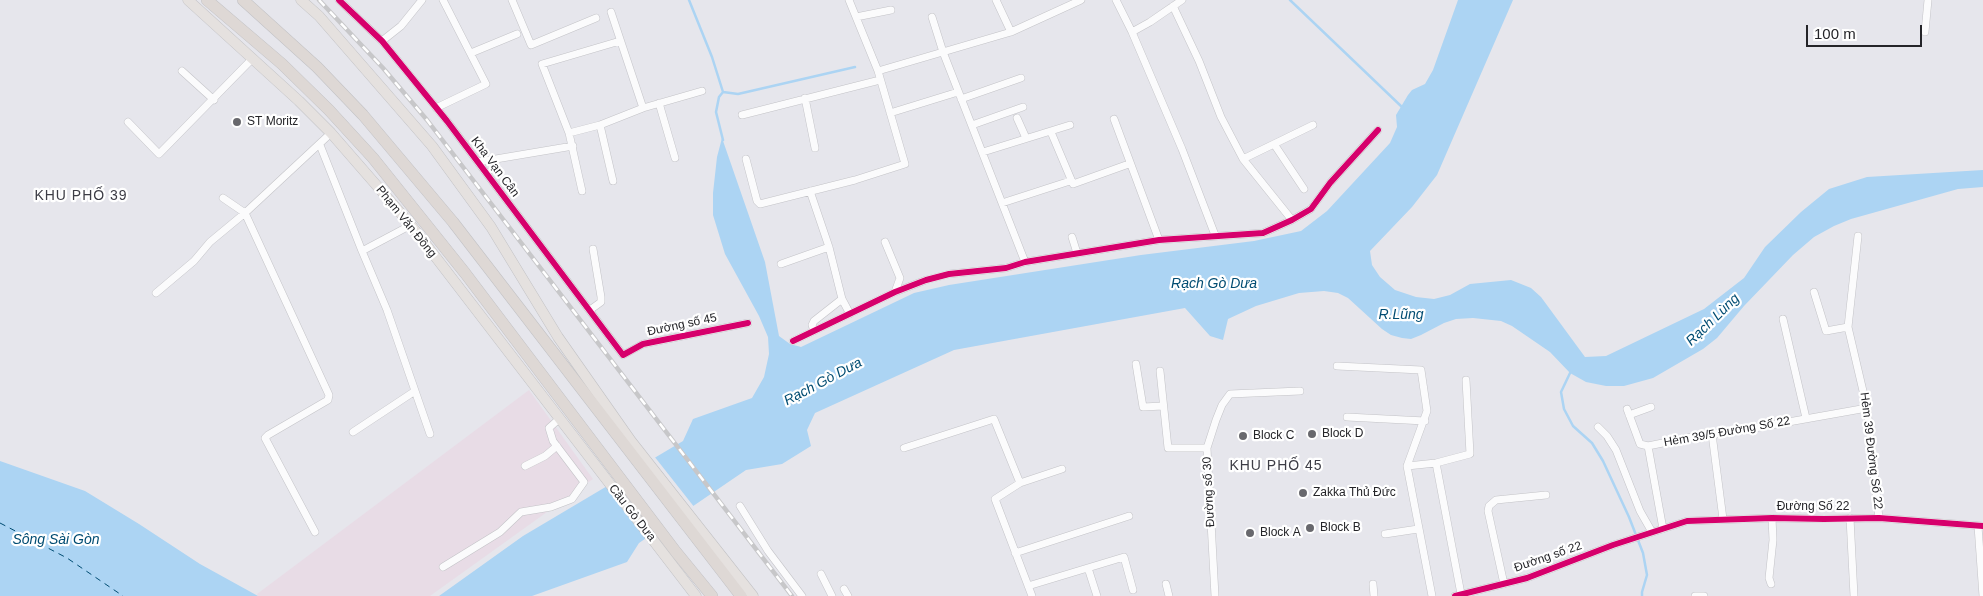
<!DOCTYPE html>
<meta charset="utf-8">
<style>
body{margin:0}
#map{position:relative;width:1983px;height:596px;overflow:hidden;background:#e6e6ec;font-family:Arial,sans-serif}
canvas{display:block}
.scale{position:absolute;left:1806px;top:25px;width:116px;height:22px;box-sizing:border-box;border:2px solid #242428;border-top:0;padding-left:6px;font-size:15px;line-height:18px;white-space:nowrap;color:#242428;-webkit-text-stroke:4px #fff;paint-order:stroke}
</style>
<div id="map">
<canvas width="1983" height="596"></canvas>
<div class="scale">100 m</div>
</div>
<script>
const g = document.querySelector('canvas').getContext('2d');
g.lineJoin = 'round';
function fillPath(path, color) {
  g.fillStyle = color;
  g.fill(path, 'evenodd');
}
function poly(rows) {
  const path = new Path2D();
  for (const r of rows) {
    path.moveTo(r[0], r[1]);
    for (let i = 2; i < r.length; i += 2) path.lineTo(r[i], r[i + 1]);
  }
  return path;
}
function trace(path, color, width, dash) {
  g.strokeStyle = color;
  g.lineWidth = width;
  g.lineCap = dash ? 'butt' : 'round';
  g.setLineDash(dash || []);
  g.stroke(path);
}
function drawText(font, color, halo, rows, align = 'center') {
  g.font = font + ' Arial,sans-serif';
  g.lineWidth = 4.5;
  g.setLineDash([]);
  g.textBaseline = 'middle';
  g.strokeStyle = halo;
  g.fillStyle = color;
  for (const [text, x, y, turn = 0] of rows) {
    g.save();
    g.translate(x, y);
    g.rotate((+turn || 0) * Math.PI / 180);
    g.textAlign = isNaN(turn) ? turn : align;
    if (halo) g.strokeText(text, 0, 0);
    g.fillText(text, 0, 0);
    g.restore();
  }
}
const commercial = poly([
 [529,390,593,479,430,596,258,596,257,594]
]);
const water = poly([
 [1458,0,1513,0,1437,175,1412,207,1370,251,1372,265,1380,277,1395,290,1416,297,1434,299,1450,295,1470,284,1511,280,1531,288,1541,297,1585,357,1606,356,1704,309,1744,278,1765,247,1801,212,1829,189,1867,177,1983,170,1983,187,1958,189,1851,219,1834,226,1814,237,1793,255,1744,306,1717,338,1703,349,1653,378,1624,386,1606,386,1586,382,1570,373,1550,352,1512,326,1501,321,1473,318,1456,319,1444,323,1421,335,1411,339,1402,338,1391,335,1382,329,1348,298,1338,293,1324,291,1299,293,1256,306,1228,319,1223,340,1210,336,1185,308,954,350,815,413,807,430,811,446,782,464,746,470,639,543,627,562,532,596,439,596,523,536,683,441,693,419,752,398,764,377,769,354,768,337,759,316,725,254,713,215,713,193,717,157,722,138,765,262,779,336,790,344,801,347,914,293,949,285,1141,255,1254,241,1301,231,1327,211,1390,143,1397,127,1396,115,1408,95,1412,90,1425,84,1433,70],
 [0,461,85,491,139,524,200,564,258,596,0,596]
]);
const pier = poly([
 [654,456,695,508,648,540,605,485]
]);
const stream = poly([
 [689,0,712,57,723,92,719,97,716,112,723,140],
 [1290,0,1402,107],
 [723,92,738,94,855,67],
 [1571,371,1561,392,1564,409,1573,426,1592,443,1603,461,1629,517,1643,553,1647,575,1642,592,1642,596]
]);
const ferry = poly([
 [0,523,67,558,123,596]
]);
const minor = poly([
 [339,0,382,41,447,121,623,355,643,344,748,323],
 [512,0,531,45,596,18],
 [996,0,1011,32],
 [1116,0,1132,32,1182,149,1215,235],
 [1173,6,1199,61,1221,117,1243,159,1292,220],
 [611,12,643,108],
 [856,17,891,10],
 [932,17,943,52,1025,262],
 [1132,32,1150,22,1182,0],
 [1925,32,1928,0],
 [382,41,401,26,422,0],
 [471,53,517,34],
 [182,71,214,100],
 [878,71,1011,32,1081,0],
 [805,98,815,148],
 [961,99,1021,78],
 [659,103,675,158],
 [436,108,486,84,443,0],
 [890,113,958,92],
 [742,115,880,80],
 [1017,118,1026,138],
 [1114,119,1159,240],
 [128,122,159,154,253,58],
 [600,125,613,181],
 [972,125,1023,107],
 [1051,132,1073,184,1126,165],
 [569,133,600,125,643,108,702,91],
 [1274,144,1304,189],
 [320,145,362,251],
 [983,152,1070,125],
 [746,159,757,201,760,204,855,180,905,164,878,71,849,0],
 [1243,159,1313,125],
 [478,162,573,146],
 [582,191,569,133,542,64,620,41],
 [810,191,829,247,842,299,850,314],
 [223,198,245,213,329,395,328,400,268,435,265,438,315,532],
 [1002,203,1070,181],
 [411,225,362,251,387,310,430,434],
 [1858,236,1848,327,1867,408,1879,518],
 [1072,237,1077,253],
 [885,242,900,278,895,292],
 [781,264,829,247],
 [1814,292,1826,331,1848,327],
 [156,293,194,261,210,242,245,213,331,133],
 [590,310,601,302,601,297,593,249],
 [1783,319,1806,418],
 [814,331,812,325,814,321,842,299],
 [793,341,895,292,926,280,949,274,1006,268,1025,262,1159,240,1263,233,1292,220,1311,209,1330,183,1378,130],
 [1136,364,1143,407,1163,406],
 [1337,366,1421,370,1427,411,1407,466,1432,596],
 [1160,371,1168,448,1207,448],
 [1627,409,1640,444,1648,446,1692,437,1749,429,1867,408],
 [1629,415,1651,407],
 [1347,417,1425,421],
 [1598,427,1607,436,1616,450,1640,511,1652,532],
 [353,432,415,391],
 [1712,434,1723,519],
 [1648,446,1663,529],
 [904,448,994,419,1020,483,995,499,1032,596],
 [1436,463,1461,594],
 [525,466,545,456,557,446],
 [1407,466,1436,463,1470,454,1466,380],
 [1020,483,1062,469],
 [740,506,768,551,802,596],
 [1850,518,1854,596],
 [1978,526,1983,596],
 [1385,534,1418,529],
 [1015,553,1129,516],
 [443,567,500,532,521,512,551,507,572,499,584,482,553,441,549,428,559,419],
 [1088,568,1097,596],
 [821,574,832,596],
 [1166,584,1169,596],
 [1373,584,1374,596],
 [1504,584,1488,511,1489,506,1496,500,1546,495],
 [1771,584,1769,578,1773,540,1772,518],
 [1028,586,1124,557,1133,590],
 [844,589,848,596],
 [1215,596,1207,448,1216,420,1222,405,1230,394,1300,391],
 [1455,596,1527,578,1613,545,1687,521,1772,518,1824,519,1879,518,1983,526],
 [1695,596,1704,596]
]);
const primary = poly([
 [188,0,299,101,331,133,411,225,696,596],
 [301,0,319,16,432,146,491,227,558,337,631,441,753,596]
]);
const trunk = poly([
 [207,0,282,64,329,110,373,158,465,273,676,552,712,596],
 [243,0,317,67,363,115,453,222,741,596]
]);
const rail = poly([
 [319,0,383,68,427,120,792,596]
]);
const cycleway = poly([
 [339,0,382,41,447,121,623,355,643,344,748,323],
 [793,341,895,292,926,280,949,274,1006,268,1025,262,1159,240,1263,233,1292,220,1311,209,1330,183,1378,130],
 [1455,596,1527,578,1613,545,1687,521,1772,518,1824,519,1879,518,1983,526]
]);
const markers = [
 [237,122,5,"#68686d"],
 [1312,434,5,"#68686d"],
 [1243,436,5,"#68686d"],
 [1303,493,5,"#68686d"],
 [1310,528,5,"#68686d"],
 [1250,533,5,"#68686d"]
];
const poiNames = [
 ["ST Moritz",247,122],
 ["Block D",1322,434],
 ["Block C",1253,436],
 ["Zakka Thủ Đức",1313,493],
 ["Block B",1320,528],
 ["Block A",1260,533]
];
const streetNames = [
 ["Kha Vạn Cân",495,167,53],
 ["Phạm Văn Đồng",406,222,51],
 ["Đường số 45",682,325,-12],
 ["Hẻm 39/5 Đường Số 22",1727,432,-10],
 ["Hẻm 39 Đường Số 22",1871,451,83],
 ["Đường số 30",1209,492,-93],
 ["Đường Số 22",1813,507],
 ["Cầu Gò Dưa",632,513,52],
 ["Đường số 22",1548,557,-19]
];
const neighbourhoodNames = [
 ["KHU PHỐ 39",81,196],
 ["KHU PHỐ 45",1276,466]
];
const waterNames = [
 ["Rạch Gò Dưa",1214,284],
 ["R.Lũng",1401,315],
 ["Rạch Lùng",1713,320,-44],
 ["Rạch Gò Dưa",823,382,-28],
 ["Sông Sài Gòn",56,540]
];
fillPath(commercial, '#e8dce6');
fillPath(water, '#acd4f3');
fillPath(pier, '#e6e6ec');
trace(stream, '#acd4f3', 2.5);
trace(ferry, '#004c72', 1, [6, 5]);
trace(minor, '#c3c3c7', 8);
trace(primary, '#c2c2c5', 11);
trace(trunk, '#c2c2c5', 12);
trace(minor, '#fbfbfc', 7);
trace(primary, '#e5e1df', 10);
trace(trunk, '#ded8d5', 11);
trace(rail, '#c7c7c9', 4.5);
trace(rail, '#fff', 2.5, [8]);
trace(cycleway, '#d6006c', 6);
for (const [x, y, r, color] of markers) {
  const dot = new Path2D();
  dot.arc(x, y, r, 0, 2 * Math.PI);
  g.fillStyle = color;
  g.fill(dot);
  trace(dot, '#fff', 2);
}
drawText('12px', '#242428', '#fff', poiNames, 'left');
drawText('12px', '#242428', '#fff', streetNames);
g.letterSpacing = '1px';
drawText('14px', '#3c3c45', '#fff', neighbourhoodNames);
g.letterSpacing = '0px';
drawText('italic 14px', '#004c72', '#fff', waterNames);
</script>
